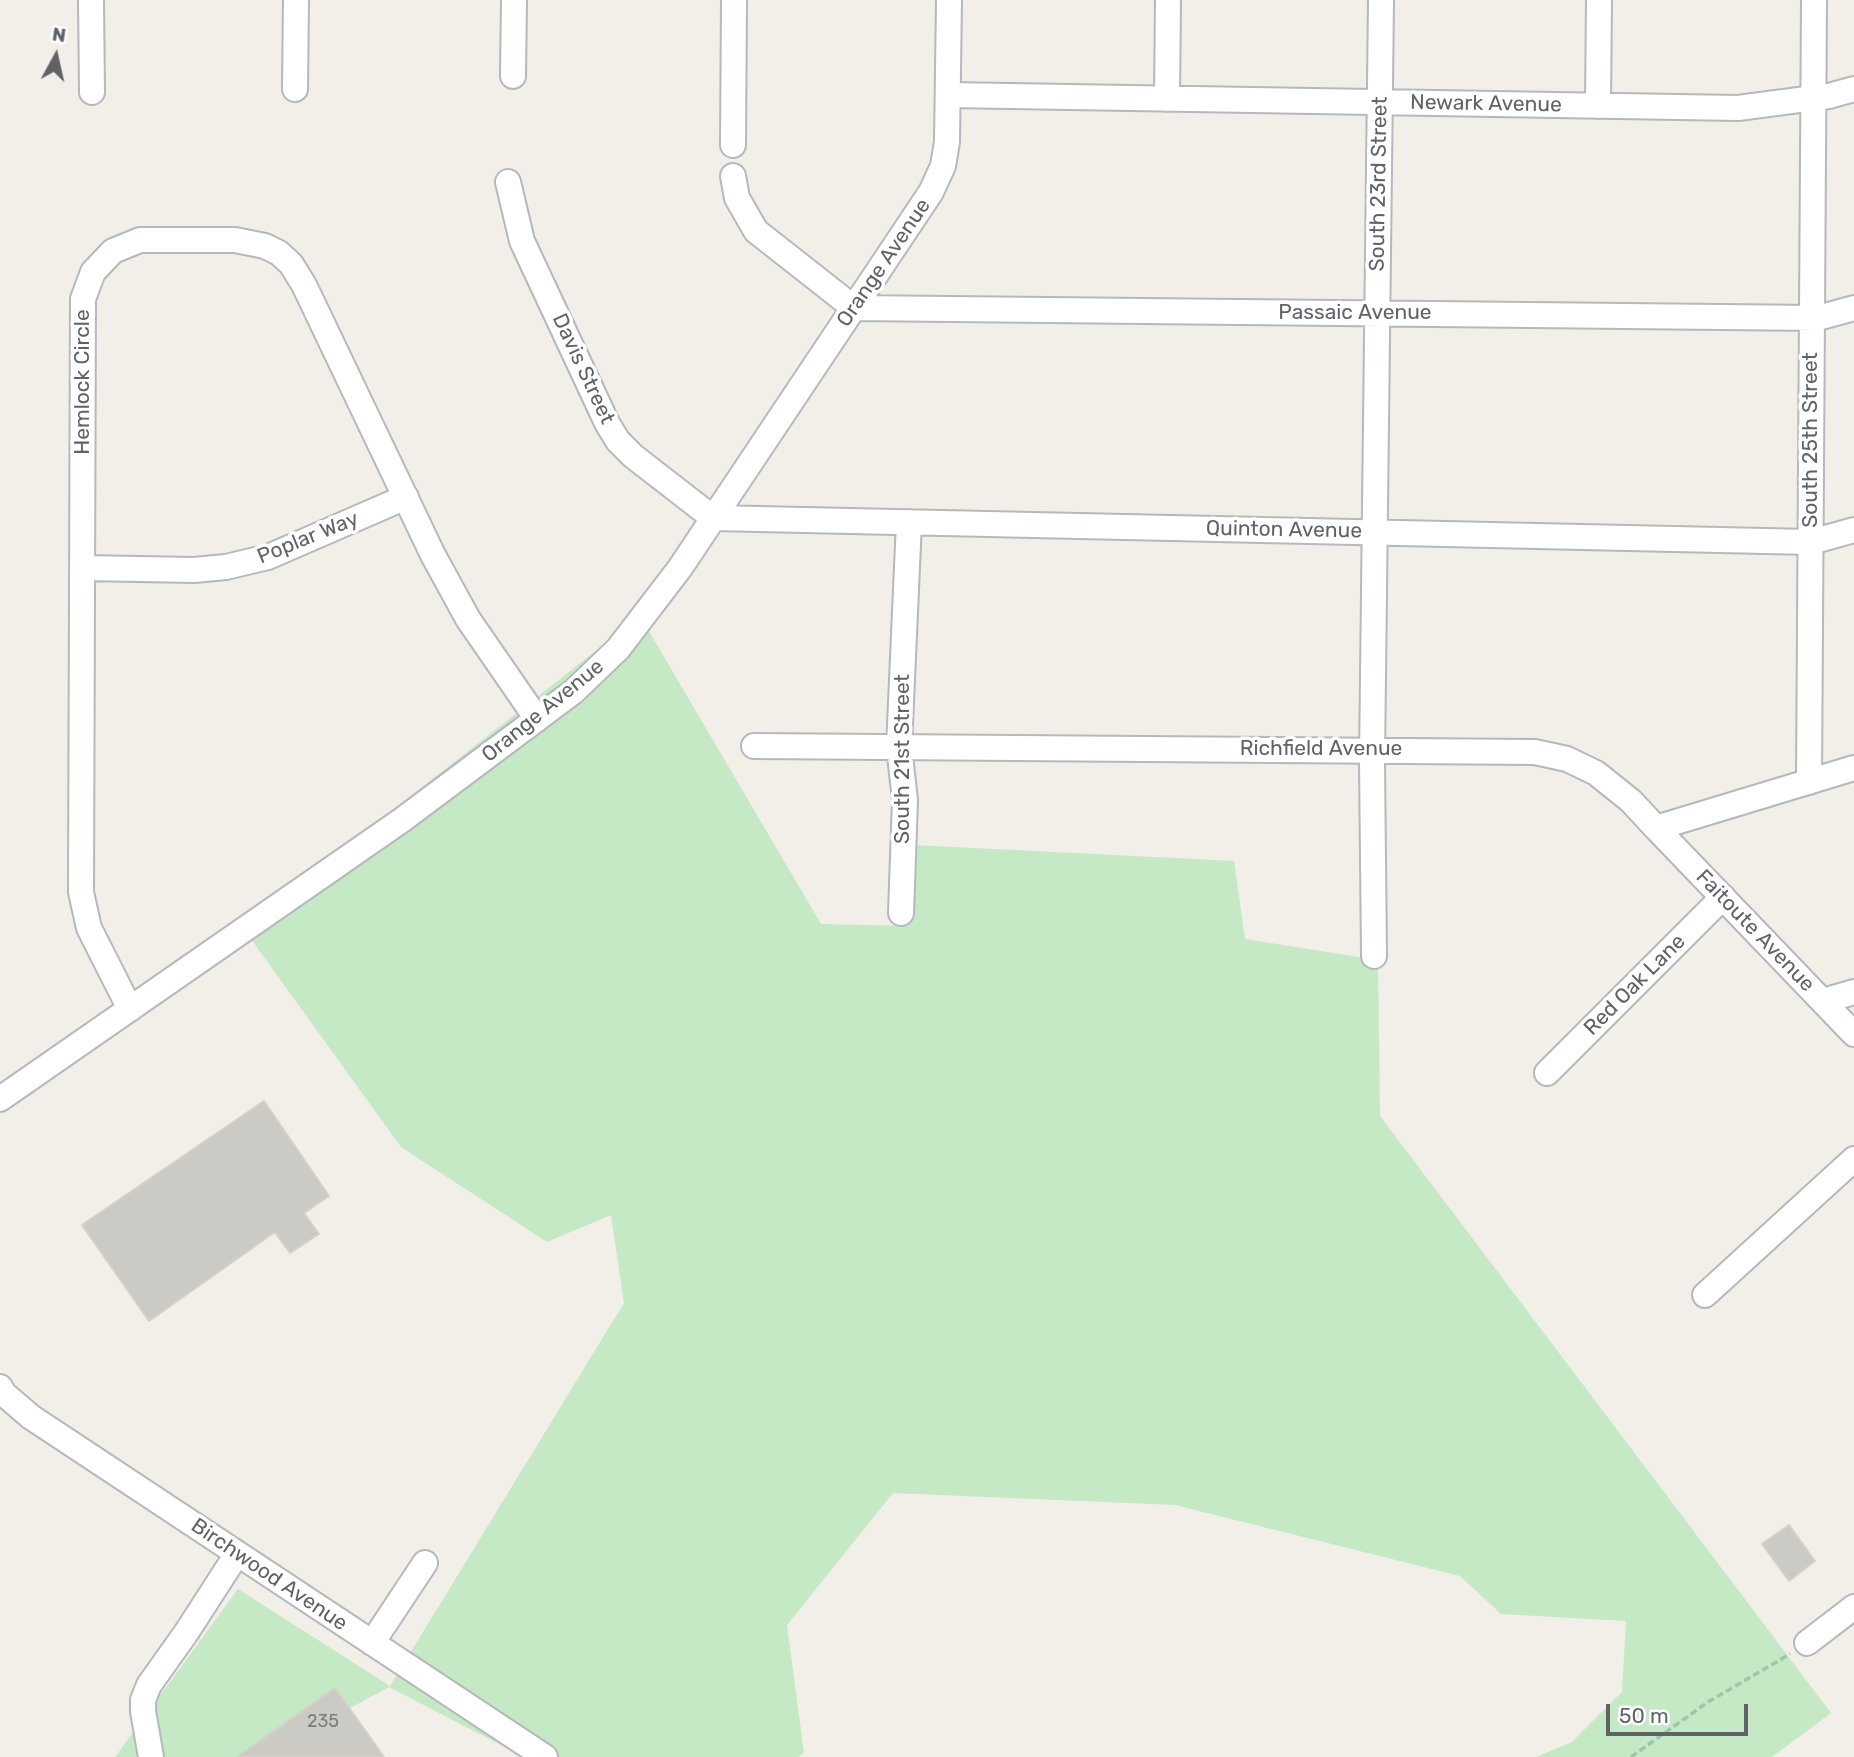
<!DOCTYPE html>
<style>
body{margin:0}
#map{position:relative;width:1854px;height:1757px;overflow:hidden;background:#f1efe8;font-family:Rubik,sans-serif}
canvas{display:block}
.north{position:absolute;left:21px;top:21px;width:70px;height:70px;-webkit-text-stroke:5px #fff;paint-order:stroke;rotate:8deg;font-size:19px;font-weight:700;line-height:28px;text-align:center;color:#5f6368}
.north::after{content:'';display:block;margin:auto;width:24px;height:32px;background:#5f6368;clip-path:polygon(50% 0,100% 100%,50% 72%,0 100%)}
.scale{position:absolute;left:1606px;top:1704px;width:142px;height:32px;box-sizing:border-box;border:4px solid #5f6368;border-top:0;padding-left:9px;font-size:21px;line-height:24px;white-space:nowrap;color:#5f6368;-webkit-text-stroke:5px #fff;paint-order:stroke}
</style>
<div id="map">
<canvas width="1854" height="1757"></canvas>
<div class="north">N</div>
<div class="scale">50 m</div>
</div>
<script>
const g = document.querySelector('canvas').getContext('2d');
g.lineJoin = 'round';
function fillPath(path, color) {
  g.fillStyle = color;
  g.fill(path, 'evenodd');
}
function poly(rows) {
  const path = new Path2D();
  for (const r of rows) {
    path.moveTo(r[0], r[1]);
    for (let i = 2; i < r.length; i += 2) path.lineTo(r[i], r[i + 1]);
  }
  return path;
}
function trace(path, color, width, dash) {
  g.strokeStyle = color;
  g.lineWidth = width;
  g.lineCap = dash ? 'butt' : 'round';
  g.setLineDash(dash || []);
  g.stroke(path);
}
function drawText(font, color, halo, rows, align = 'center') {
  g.font = font + ' Rubik,sans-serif';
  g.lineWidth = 7;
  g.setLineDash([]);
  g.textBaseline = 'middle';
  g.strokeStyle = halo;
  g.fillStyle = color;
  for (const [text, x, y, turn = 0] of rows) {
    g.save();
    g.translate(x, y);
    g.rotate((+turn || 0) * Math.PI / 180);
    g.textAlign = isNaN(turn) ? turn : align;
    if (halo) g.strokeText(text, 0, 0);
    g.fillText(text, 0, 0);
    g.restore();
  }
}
const green = poly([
 [640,616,821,924,909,926,912,845,1234,861,1245,939,1378,960,1380,1116,1831,1713,1772,1757,1536,1757,1572,1742,1622,1692,1626,1621,1501,1614,1460,1576,1175,1505,893,1493,787,1625,804,1753,798,1757,524,1757,389,1687,259,1757,115,1757,238,1589,390,1686,624,1303,611,1215,547,1242,401,1147,243,928]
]);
const building = poly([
 [264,1101,329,1196,304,1213,319,1234,290,1253,275,1232,149,1321,82,1225,264,1101],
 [1789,1525,1815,1561,1789,1581,1762,1544,1789,1525],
 [335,1688,384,1757,237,1757,335,1688]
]);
const path = poly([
 [1631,1757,1708,1702,1790,1654]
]);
const minor = poly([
 [91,0,92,92],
 [513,76,514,0],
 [295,89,296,0],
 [948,95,1738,108,1829,96,1854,89],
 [1167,99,1168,0],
 [1598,106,1599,0],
 [733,145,734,0],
 [733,176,737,198,756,231,854,308,1818,318,1854,308],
 [508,182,522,241,607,423,618,441,633,456,713,518,1811,542,1854,530],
 [82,568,194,570,226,567,268,557,406,497],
 [754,746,1535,752,1567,759,1596,773,1631,801,1656,828,1854,768],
 [1809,782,1814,0],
 [1656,828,1854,1034],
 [901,913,905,800,899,747,909,522],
 [1374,956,1372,761,1381,0],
 [1823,1001,1854,992],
 [130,1009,89,928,81,892,83,299,93,272,113,251,140,240,235,240,265,246,279,253,291,264,304,285,433,555,468,619,537,719],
 [1547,1073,1723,897],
 [0,1099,402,820,573,692,618,649,680,568,931,192,943,166,947,142,949,0],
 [1705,1295,1854,1159],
 [0,1387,4,1394,31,1417,545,1757],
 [372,1643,425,1563],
 [1807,1643,1854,1607],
 [151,1757,143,1711,143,1700,149,1685,186,1633,237,1554]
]);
const numberNames = [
 ["235",323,1722]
];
const streetNames = [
 ["Newark Avenue",1486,104,1],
 ["South 23rd Street",1379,184,-89],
 ["Orange Avenue",884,263,-56],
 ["Passaic Avenue",1355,313],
 ["Davis Street",583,369,65],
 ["Hemlock Circle",83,382,-90],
 ["South 25th Street",1811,440,-90],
 ["Quinton Avenue",1284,530,1],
 ["Poplar Way",308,538,-22],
 ["Orange Avenue",543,711,-39],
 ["Richfield Avenue",1321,749],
 ["South 21st Street",903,759,-90],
 ["Faitoute Avenue",1755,931,46],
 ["Red Oak Lane",1635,985,-45],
 ["Birchwood Avenue",269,1575,34]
];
fillPath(green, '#c5e8c5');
fillPath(building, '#cccac5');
trace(building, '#d6d1c6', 2);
trace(minor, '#b5b8bc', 28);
trace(path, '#9cc7a9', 3.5, [7, 3.5]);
trace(minor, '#fff', 24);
drawText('18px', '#7a7d7f', null, numberNames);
drawText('21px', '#5f6368', '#fff', streetNames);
</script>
